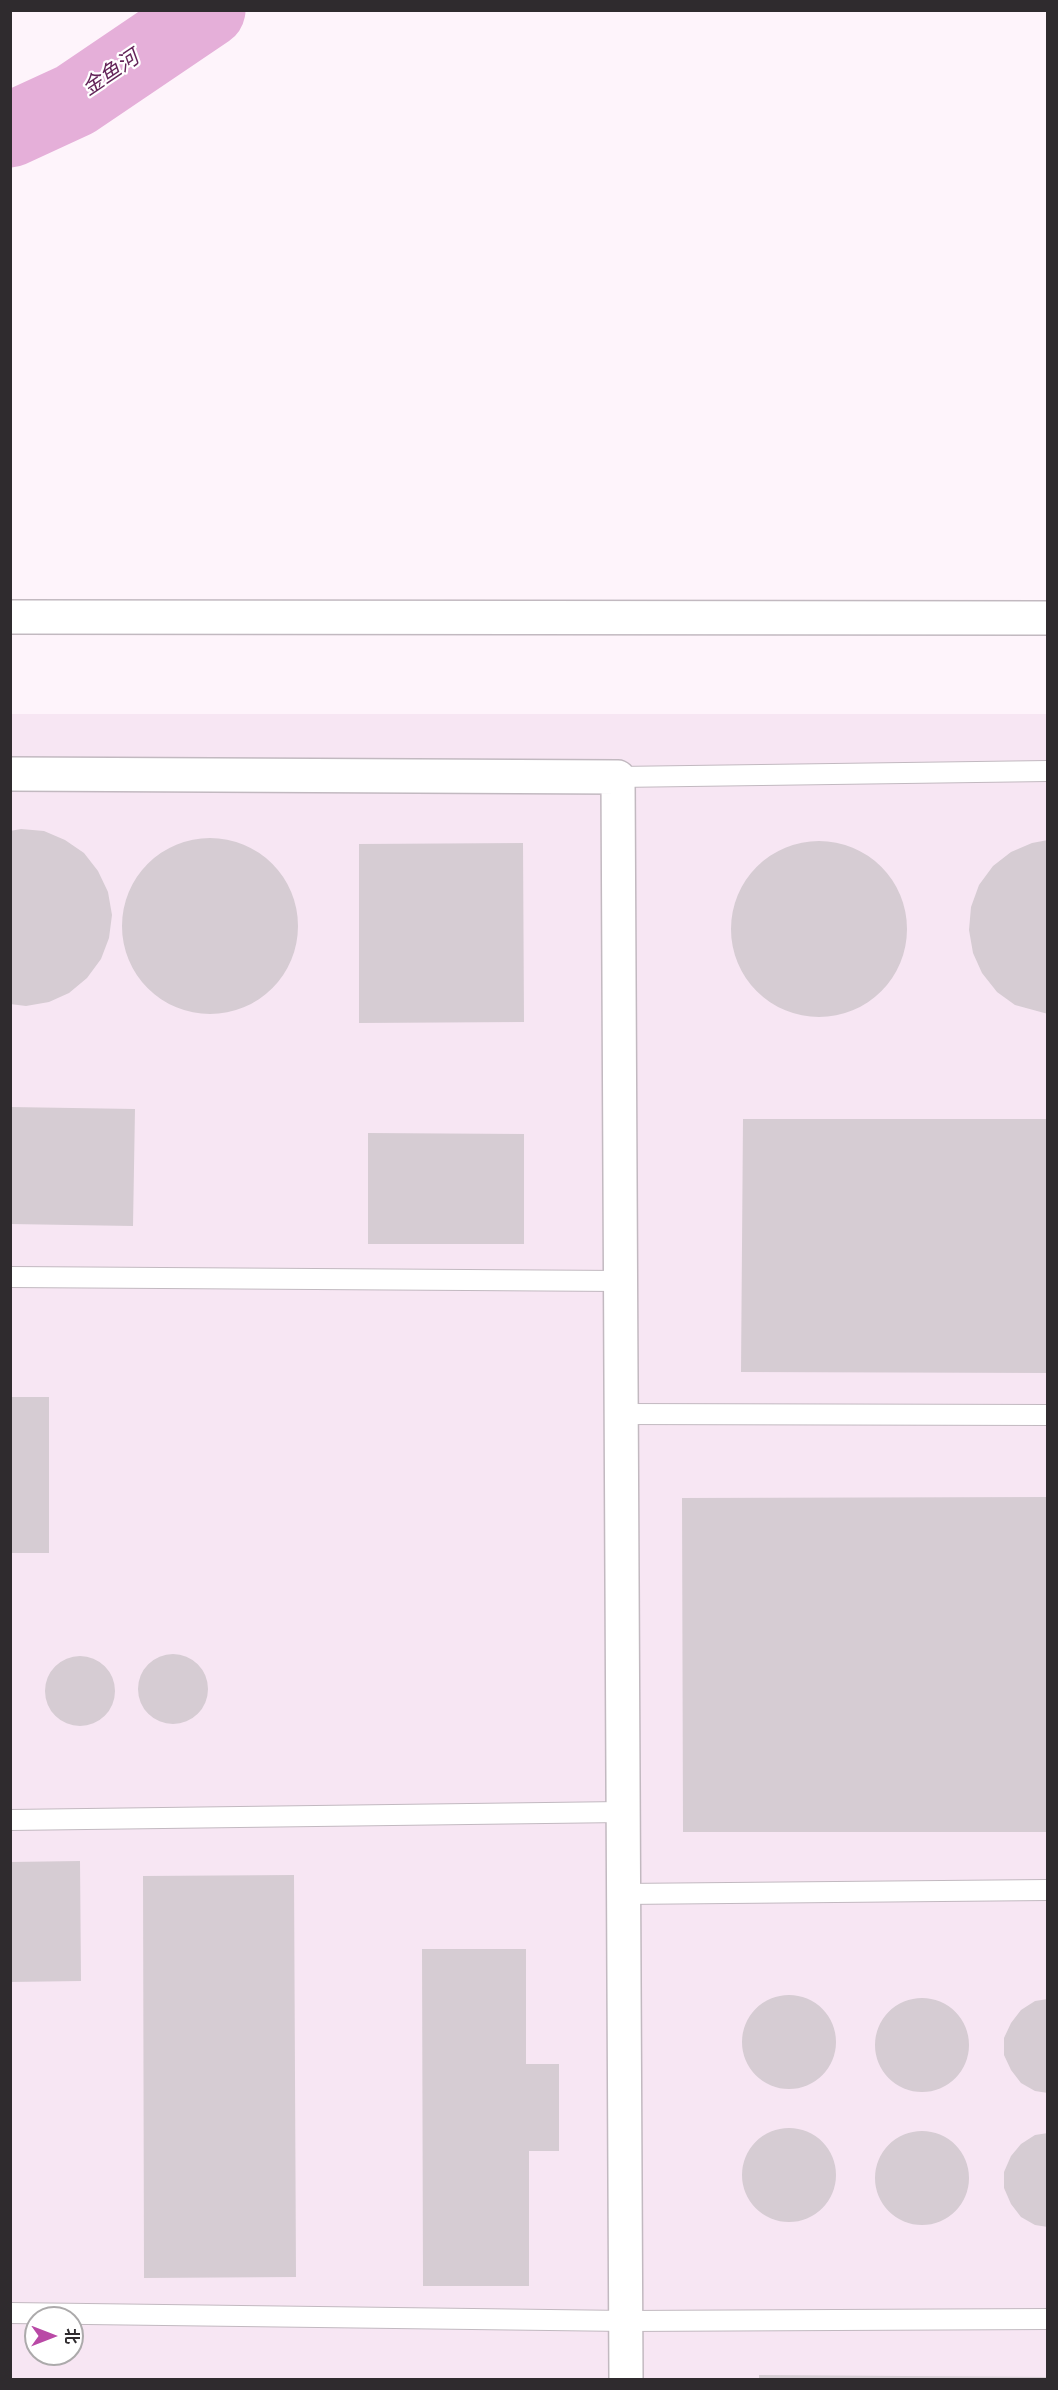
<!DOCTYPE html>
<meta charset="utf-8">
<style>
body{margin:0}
#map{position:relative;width:1058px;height:2390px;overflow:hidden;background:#fef4fb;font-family:Overpass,"Noto Sans SC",sans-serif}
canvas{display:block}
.frame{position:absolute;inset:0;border:12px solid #2f2b2e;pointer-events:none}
.north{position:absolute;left:24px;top:2306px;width:60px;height:60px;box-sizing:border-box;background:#fff;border:2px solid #acaaab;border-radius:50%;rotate:90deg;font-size:16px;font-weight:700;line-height:24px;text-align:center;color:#2f2b2e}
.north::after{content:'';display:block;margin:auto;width:21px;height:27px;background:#b949a6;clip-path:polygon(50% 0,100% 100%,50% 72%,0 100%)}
</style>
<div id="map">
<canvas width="1058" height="2390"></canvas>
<div class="frame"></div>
<div class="north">北</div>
</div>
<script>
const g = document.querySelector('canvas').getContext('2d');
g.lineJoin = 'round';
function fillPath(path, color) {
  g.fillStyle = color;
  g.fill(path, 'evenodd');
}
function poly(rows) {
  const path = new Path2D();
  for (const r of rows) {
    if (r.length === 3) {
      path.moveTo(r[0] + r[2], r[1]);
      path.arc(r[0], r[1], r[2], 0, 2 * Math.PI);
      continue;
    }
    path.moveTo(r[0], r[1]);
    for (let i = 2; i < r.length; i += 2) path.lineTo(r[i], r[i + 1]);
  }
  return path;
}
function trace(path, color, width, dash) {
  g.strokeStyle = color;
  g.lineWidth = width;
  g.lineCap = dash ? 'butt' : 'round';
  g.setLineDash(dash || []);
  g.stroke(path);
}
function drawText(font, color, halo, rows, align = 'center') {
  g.font = font + ' Overpass,"Noto Sans SC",sans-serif';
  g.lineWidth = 4.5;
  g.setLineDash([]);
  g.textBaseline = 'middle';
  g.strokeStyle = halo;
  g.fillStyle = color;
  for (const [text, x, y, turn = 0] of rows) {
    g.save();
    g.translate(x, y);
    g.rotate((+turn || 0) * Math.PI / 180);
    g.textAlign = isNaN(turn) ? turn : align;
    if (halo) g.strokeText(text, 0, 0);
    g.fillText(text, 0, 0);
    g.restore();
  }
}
const built = poly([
 [11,714,1047,714,1047,2379,11,2380],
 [36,2318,72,2318,72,2354,36,2354]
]);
const river = poly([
 [10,130,75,100,208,10]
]);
const building = poly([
 [21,829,44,831,65,840,84,853,98,871,108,892,112,915,109,938,101,959,87,978,69,993,49,1002,26,1006,10,1004,10,831],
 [210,926,88],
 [1048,840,1048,1014,1015,1005,997,992,982,973,973,953,969,930,971,907,979,885,993,866,1011,852,1032,843],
 [819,929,88],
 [523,843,524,1022,359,1023,359,844],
 [10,1107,135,1109,133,1226,10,1224],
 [743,1119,1048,1119,1048,1373,741,1372],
 [368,1133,524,1134,524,1244,368,1244],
 [10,1397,49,1397,49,1553,10,1553],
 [1048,1497,1048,1832,683,1832,682,1498],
 [173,1689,35],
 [80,1691,35],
 [80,1861,81,1981,10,1982,10,1862],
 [294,1875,296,2277,144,2278,143,1876],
 [422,1949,526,1949,526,2064,559,2064,559,2151,529,2151,529,2286,423,2286],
 [789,2042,47],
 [922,2045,47],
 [1048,1999,1048,2093,1035,2091,1021,2083,1011,2070,1004,2055,1004,2038,1011,2023,1021,2010,1035,2001],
 [789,2175,47],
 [922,2178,47],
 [1048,2133,1048,2227,1035,2225,1021,2217,1011,2204,1004,2188,1004,2172,1011,2156,1021,2144,1035,2135],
 [759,2375,1048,2377,1048,2380,759,2380]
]);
const lane = poly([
 [618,777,1048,771],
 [10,1277,619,1281],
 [620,1414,1048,1415],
 [10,1820,622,1812],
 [623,1894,1048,1890],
 [10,2313,626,2321,1048,2319]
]);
const street = poly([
 [10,617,1048,618],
 [10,774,618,777,626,2380]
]);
const waterNames = [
 ["金鱼河",112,75,-34]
];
fillPath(built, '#f7e6f3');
trace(river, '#e5afd9', 75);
fillPath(building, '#d6ccd3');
trace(lane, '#c2b9c0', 22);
trace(street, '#c2b9c0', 36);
trace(lane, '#fff', 20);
trace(street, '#fff', 33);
drawText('italic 21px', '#642559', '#fff', waterNames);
</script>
